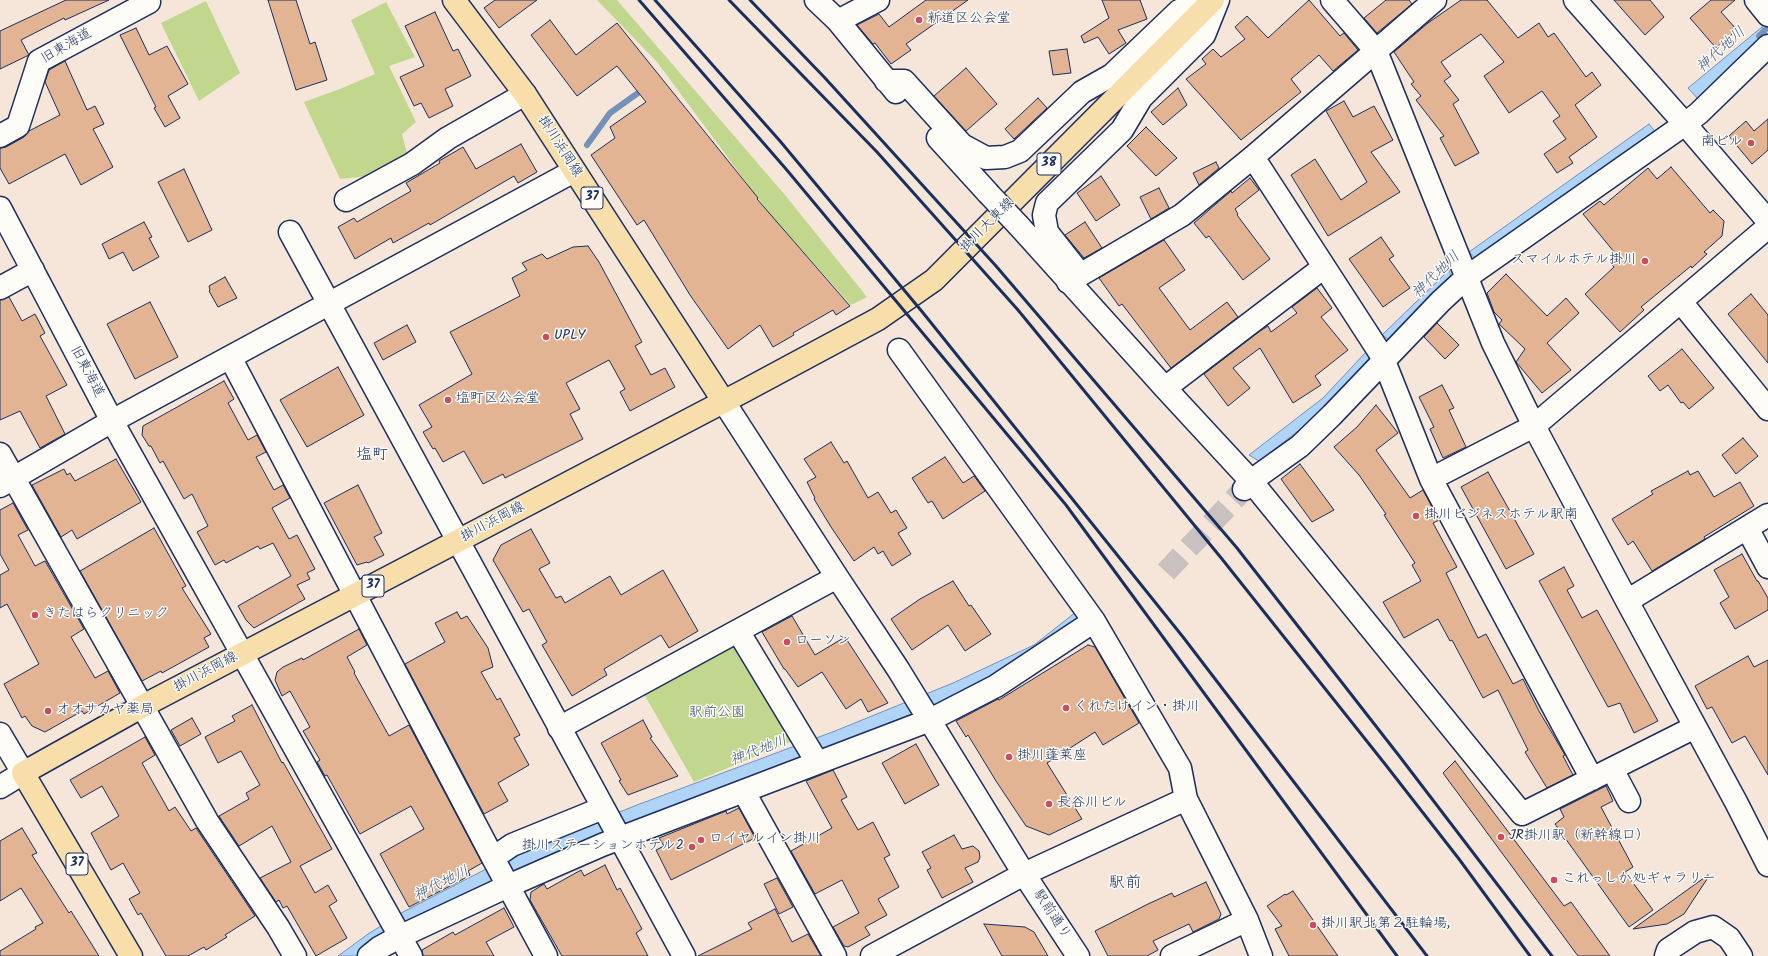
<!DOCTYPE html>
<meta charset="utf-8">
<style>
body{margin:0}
canvas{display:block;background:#f5e6d9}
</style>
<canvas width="1768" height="956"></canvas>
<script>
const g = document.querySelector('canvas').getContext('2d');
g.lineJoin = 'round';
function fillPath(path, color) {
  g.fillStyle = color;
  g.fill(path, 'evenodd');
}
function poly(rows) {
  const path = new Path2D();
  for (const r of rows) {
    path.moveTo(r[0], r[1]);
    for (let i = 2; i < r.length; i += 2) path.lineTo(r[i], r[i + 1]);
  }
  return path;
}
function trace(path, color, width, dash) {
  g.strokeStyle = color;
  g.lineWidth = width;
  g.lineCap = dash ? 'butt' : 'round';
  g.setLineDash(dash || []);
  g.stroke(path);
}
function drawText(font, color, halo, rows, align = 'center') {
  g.font = font + ' Kalam,"Klee One",sans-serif';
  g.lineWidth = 3;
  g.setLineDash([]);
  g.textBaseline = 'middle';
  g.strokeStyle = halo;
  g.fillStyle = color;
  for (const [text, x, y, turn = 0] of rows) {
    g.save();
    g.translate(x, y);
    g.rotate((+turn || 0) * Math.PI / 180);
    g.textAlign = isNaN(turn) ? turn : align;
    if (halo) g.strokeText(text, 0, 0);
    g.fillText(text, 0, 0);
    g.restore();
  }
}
const green = poly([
 [597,0,617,0,785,195,867,297,851,305,769,213,657,62],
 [206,1,240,73,199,101,161,23],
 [386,2,415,57,389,66,416,122,402,134,409,161,389,174,340,179,304,102,340,89,375,74,351,20],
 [729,646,738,647,797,739,694,782,644,694]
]);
const water = poly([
 [1762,27,1768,35,1698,99,1688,88,1762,27],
 [1649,124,1657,134,1477,261,1469,252,1649,124],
 [1449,270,1453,284,1394,343,1382,335,1449,270],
 [1366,352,1372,365,1331,406,1259,461,1249,455,1323,398,1366,352],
 [1076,612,1083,621,1035,656,958,695,845,741,540,859,486,885,359,956,338,956,368,934,403,912,517,853,637,805,835,731,953,683,1034,645,1076,612]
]);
const stream = poly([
 [1759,36,1768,27],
 [587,145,610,113,645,88]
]);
const building = poly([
 [66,0,109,0,65,20,64,18,21,40,29,55,0,69,0,31,66,0],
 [268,0,296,0,310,44,315,42,327,80,296,90,268,0],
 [495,0,537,0,499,28,484,8,495,0],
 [926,0,968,0,906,44,911,50,891,64,875,43,873,44,857,25,879,14,889,27,926,0],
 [1102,0,1140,0,1147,19,1118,30,1126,43,1109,54,1098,37,1084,43,1081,36,1109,18,1102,0],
 [1309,0,1340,36,1344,33,1358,50,1333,71,1319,55,1291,79,1301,92,1241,140,1186,79,1206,64,1202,59,1213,49,1221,57,1245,39,1235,27,1247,16,1268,38,1309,0],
 [1386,0,1409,0,1412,4,1377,33,1364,18,1386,0],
 [1461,0,1487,0,1518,38,1539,23,1548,37,1554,33,1586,77,1592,72,1601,85,1575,105,1597,137,1569,157,1573,163,1557,173,1544,154,1566,139,1553,121,1560,116,1542,91,1509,113,1484,76,1504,62,1481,34,1441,62,1451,76,1444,81,1459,100,1453,104,1479,153,1455,166,1440,138,1444,136,1416,100,1421,96,1411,84,1414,82,1394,52,1428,23,1461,0],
 [1614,0,1650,0,1664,17,1645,35,1614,0],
 [1711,0,1735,0,1721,12,1737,30,1716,48,1690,18,1711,0],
 [435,12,453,51,458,49,471,76,445,89,453,106,429,118,421,103,414,106,400,77,424,66,405,26,435,12],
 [550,20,576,55,617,23,758,198,757,199,850,306,836,315,833,310,793,333,794,335,773,347,760,325,728,349,690,295,644,220,637,225,591,155,615,138,610,127,646,102,617,66,577,96,531,35,550,20],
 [136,28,149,55,167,46,188,84,168,96,180,118,165,127,154,108,156,107,120,35,136,28],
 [1067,49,1071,73,1053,75,1049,51,1067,49],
 [65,61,87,110,95,106,104,124,93,129,113,167,81,185,65,154,9,184,0,168,0,148,6,147,24,137,29,131,60,115,45,82,49,70,65,61],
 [966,68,997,104,966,131,934,96,966,68],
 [1178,88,1187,105,1163,125,1151,112,1178,88],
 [1038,98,1047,108,1014,139,1005,129,1038,98],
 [1344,101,1353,117,1374,106,1393,140,1371,152,1400,192,1328,236,1291,175,1315,159,1341,200,1367,182,1326,111,1344,101],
 [1768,119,1768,150,1752,164,1729,136,1746,121,1754,131,1768,119],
 [1146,127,1177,158,1156,176,1127,146,1146,127],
 [521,144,537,172,518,183,514,176,430,225,429,223,393,243,391,238,355,259,338,227,354,218,357,222,411,191,406,183,440,163,439,161,463,147,476,169,521,144],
 [1216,162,1219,168,1199,185,1193,173,1216,162],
 [1671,167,1710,213,1713,210,1724,221,1722,236,1704,252,1707,254,1692,268,1691,266,1641,307,1644,310,1620,332,1585,294,1614,267,1611,264,1619,258,1583,214,1600,201,1604,205,1648,168,1657,179,1671,167],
 [184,169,212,230,188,242,158,182,184,169],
 [1101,176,1120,205,1096,221,1077,193,1101,176],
 [1250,178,1259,190,1235,209,1238,214,1237,215,1270,259,1243,280,1209,236,1206,238,1194,223,1231,191,1232,193,1250,178],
 [1159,188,1169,208,1151,219,1140,197,1159,188],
 [144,222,152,237,149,238,159,257,133,271,123,252,109,259,102,244,144,222],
 [1085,222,1102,248,1084,258,1065,235,1085,222],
 [1381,237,1394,256,1389,259,1410,288,1383,307,1349,259,1381,237],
 [1164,240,1185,270,1159,288,1190,330,1227,302,1238,317,1171,368,1122,304,1119,306,1099,278,1164,240],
 [588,246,599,262,642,342,635,346,651,375,665,368,675,387,630,411,620,392,625,389,609,360,566,383,580,409,570,414,583,439,505,478,503,474,483,484,464,451,443,462,435,448,433,449,423,432,432,427,419,405,472,374,450,332,520,296,512,278,527,270,522,263,542,254,547,259,573,247,588,246],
 [1506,274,1547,316,1566,298,1579,313,1547,343,1571,370,1542,393,1516,362,1525,349,1499,324,1502,320,1494,312,1487,293,1506,274],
 [225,277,237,298,218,307,209,291,210,290,209,286,225,277],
 [1317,288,1332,308,1321,317,1348,350,1315,376,1321,385,1293,403,1260,348,1233,368,1250,388,1228,406,1204,374,1260,331,1268,326,1271,332,1297,313,1292,307,1317,288],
 [1751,294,1768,315,1768,363,1728,314,1751,294],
 [9,297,22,321,35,314,45,333,40,336,67,385,46,396,65,434,40,448,20,411,0,420,0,300,9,297],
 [150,302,178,357,135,379,107,324,150,302],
 [1437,323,1459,345,1445,359,1424,337,1437,323],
 [407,325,416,342,383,360,374,343,407,325],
 [1682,349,1714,388,1689,409,1683,402,1681,403,1668,385,1660,391,1648,376,1682,349],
 [338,367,364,415,307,447,280,400,338,367],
 [224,381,234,399,228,403,248,440,257,435,266,452,256,457,274,490,283,485,290,498,272,508,289,539,297,535,315,569,307,573,310,579,297,585,305,599,254,628,246,620,238,606,291,576,273,543,260,549,258,546,226,563,224,560,215,565,197,532,208,526,192,494,184,499,163,461,160,463,151,446,149,446,142,435,143,426,224,381],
 [1442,385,1454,408,1449,410,1466,447,1443,458,1430,429,1434,427,1419,397,1442,385],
 [1376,405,1398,433,1376,450,1410,498,1423,490,1439,520,1433,523,1457,567,1446,573,1478,638,1486,634,1513,684,1523,679,1539,711,1565,755,1563,756,1573,775,1547,788,1525,752,1528,750,1498,690,1483,698,1452,640,1450,641,1438,619,1404,638,1383,602,1421,581,1412,565,1415,563,1384,515,1386,514,1359,475,1334,447,1357,427,1376,405],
 [1743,438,1758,456,1736,474,1722,455,1743,438],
 [831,442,844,463,847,461,868,498,878,492,891,513,896,510,907,528,898,533,911,554,892,566,883,551,878,554,874,547,854,561,831,527,814,499,815,498,807,482,816,477,804,459,831,442],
 [945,457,963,483,974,476,985,491,943,519,932,501,928,503,912,478,945,457],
 [116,459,141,502,77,539,72,530,61,537,32,485,64,469,67,475,70,473,75,481,116,459],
 [1300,464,1334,510,1312,522,1281,479,1300,464],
 [1688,471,1690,475,1698,471,1714,497,1740,482,1754,506,1704,537,1705,539,1652,571,1633,541,1628,545,1612,519,1653,494,1651,491,1688,471],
 [1488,472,1534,554,1506,569,1461,487,1488,472],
 [358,485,382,533,374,537,384,555,368,563,367,562,357,565,324,503,358,485],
 [13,503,28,530,18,535,35,566,45,561,84,629,71,637,95,678,108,671,120,693,84,714,82,711,45,732,32,726,25,716,22,718,4,684,39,664,7,604,0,608,0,575,9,570,0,554,0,510,13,503],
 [154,528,186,586,182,588,211,634,204,638,209,647,162,673,161,671,142,681,80,571,154,528],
 [531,529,550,563,539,569,556,598,561,596,565,603,610,576,621,595,663,570,698,631,669,648,661,635,604,669,607,675,572,696,542,645,547,642,529,609,523,612,493,560,501,545,531,529],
 [1742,554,1757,581,1758,581,1768,598,1768,610,1735,629,1720,603,1729,597,1714,570,1742,554],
 [1564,567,1574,586,1567,590,1582,618,1597,610,1658,721,1634,733,1620,703,1608,707,1539,581,1564,567],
 [953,581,969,606,971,605,991,634,965,651,948,625,912,650,891,619,920,599,953,581],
 [457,612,461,619,467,616,488,648,493,667,481,672,497,700,500,698,520,735,514,738,529,765,498,783,508,801,484,814,405,664,445,642,435,623,457,612],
 [792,616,815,655,845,637,888,703,868,712,861,699,846,709,822,672,798,687,785,669,784,669,762,632,792,616],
 [359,629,367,645,347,657,355,672,354,673,389,736,409,725,482,863,468,871,470,875,458,882,409,907,380,854,424,829,411,806,360,834,327,775,325,776,317,762,320,760,303,731,310,727,290,691,282,696,275,680,277,672,283,667,302,658,303,660,359,629],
 [1088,645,1095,647,1139,723,1103,745,1095,732,1047,763,1082,819,1049,835,1026,826,996,781,968,735,966,737,956,721,998,699,999,700,1088,645],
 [1748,656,1754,667,1768,660,1768,775,1745,736,1732,743,1712,707,1707,709,1695,686,1748,656],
 [252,705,282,763,283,762,332,849,300,866,315,893,328,885,337,901,329,906,347,938,316,956,287,906,283,908,279,900,276,902,260,878,291,862,272,826,239,846,219,816,249,799,246,793,260,785,241,751,218,763,205,737,235,721,232,716,252,705],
 [192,718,201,734,180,746,171,730,192,718],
 [643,720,652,737,650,738,678,776,628,795,619,781,621,780,601,743,643,720],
 [145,737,155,755,142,763,169,811,175,807,191,831,196,828,255,916,225,935,227,937,206,950,204,947,188,956,166,956,141,913,138,915,129,899,140,893,123,863,111,870,91,833,119,816,102,786,81,798,70,780,145,737],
 [916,744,939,785,905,804,882,763,916,744],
 [1455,761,1564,906,1571,902,1610,956,1578,956,1443,773,1455,761],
 [833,770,847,797,841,800,858,830,873,822,890,855,884,858,899,887,878,899,887,915,865,927,870,935,848,947,844,946,833,927,859,913,842,880,815,894,791,851,832,828,806,781,833,770],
 [1606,786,1613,801,1601,807,1633,867,1625,872,1653,910,1629,927,1555,824,1564,817,1560,809,1606,786],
 [739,808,755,838,671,880,656,850,664,846,659,838,726,811,727,814,739,808],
 [22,828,37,853,32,855,69,913,71,911,99,956,0,956,0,951,36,929,35,927,43,923,21,888,0,901,0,841,22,828],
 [954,835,962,849,973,846,979,851,980,857,978,862,965,868,973,882,942,898,927,870,931,868,922,852,954,835],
 [605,865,617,890,620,888,642,929,636,933,648,956,562,956,530,900,531,892,544,884,547,889,581,870,584,876,605,865],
 [1708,875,1709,876,1684,914,1667,924,1633,929,1708,875],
 [777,878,793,907,779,914,764,884,777,878],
 [1206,882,1221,914,1219,919,1193,932,1189,924,1153,941,1158,950,1147,956,1108,956,1095,931,1148,904,1172,893,1174,897,1206,882],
 [1293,891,1338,956,1289,956,1275,929,1282,926,1267,906,1285,894,1286,895,1293,891],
 [504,908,514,927,486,942,494,956,423,956,422,950,453,932,455,935,504,908],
 [775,909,792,942,808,934,821,956,698,956,752,929,748,923,775,909],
 [984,924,1025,927,1034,932,1048,956,1002,956,984,924]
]);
const minorTunnel = poly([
 [1166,572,1244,489]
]);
const minor = poly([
 [816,0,838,21,896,92],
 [1332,0,1376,51,1493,343,1534,426,1627,601,1736,802,1768,865],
 [1575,0,1685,124,1768,221],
 [1756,0,1768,15],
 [838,21,878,0],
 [886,81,904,81,962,145,986,158,1005,157,1020,151,1082,92,1112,75,1179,11,1202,0],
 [0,136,18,126,39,61,149,2,147,0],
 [938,138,988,193],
 [1253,157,1382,356,1431,479,1592,779],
 [346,200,412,164,448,138,525,94],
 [0,208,112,421,411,956],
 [1019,226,1165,388,1251,481,1522,814,1695,727],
 [290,232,684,956],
 [1080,274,1047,232,1044,215,1047,203,1122,130,1141,98,1204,35,1218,0],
 [1068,282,1182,215,1253,157,1435,0],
 [0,288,33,270],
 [1681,302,1768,409],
 [899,350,1094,621,1180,768,1186,799,1247,920,1261,956],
 [230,357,493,858,546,956],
 [1165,388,1324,267],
 [724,402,837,577,898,669,1024,874,1078,956],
 [0,454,207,821,278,927,295,956],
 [1431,479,1534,426,1768,227],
 [0,486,112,421,574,171],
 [1244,489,1251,481,1300,446,1332,415,1441,301,1467,277,1685,124,1699,113,1768,46],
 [1747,528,1768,567],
 [1627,601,1768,515],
 [738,631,817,762],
 [559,728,837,577],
 [0,734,23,773,0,787],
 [1612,769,1629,801],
 [744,792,835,956],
 [493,858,512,845,603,808],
 [369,956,379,948,399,937,508,886,602,845,930,720,996,686,1094,621],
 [872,956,1024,874,1186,799],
 [1172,956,1247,920],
 [1666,956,1668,950,1695,932,1713,927,1729,938,1741,956]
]);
const major = poly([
 [454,0,525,94,724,402],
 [131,956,23,773,141,707,744,391,878,319,934,280,1213,0]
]);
const rail = poly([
 [639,0,786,169,1066,505,1397,956],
 [655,0,780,141,924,314,1183,637,1427,956],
 [729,0,877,152,1018,310,1222,559,1385,764,1459,859,1530,956],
 [750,0,825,78,996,266,1237,548,1400,757,1552,956]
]);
const minorBridge = poly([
 [988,193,1019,226]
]);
const markers = [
 [919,20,4,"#d1495b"],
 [1751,143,4,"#d1495b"],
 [1645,261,4,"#d1495b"],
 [546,337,4,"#d1495b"],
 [448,400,4,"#d1495b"],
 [1416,516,4,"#d1495b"],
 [35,615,4,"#d1495b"],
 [787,642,4,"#d1495b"],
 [1066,708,4,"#d1495b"],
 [48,711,4,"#d1495b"],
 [1009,757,4,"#d1495b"],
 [1049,804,4,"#d1495b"],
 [1501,837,4,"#d1495b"],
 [701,840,4,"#d1495b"],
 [692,847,4,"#d1495b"],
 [1554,880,4,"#d1495b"],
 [1313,925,4,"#d1495b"]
];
const shields = [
 [1049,164,24],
 [592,198,22],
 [373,586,22],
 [77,864,22]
];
const shieldNames = [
 ["38",1049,164],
 ["37",592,198],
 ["37",373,586],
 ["37",77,864]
];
const poiNames = [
 ["新道区公会堂",927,20],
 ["南ビル",1743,143,"right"],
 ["スマイルホテル掛川",1637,261,"right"],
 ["UPLY",554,337],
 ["塩町区公会堂",456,400],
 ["掛川ビジネスホテル駅南",1424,516],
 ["きたはらクリニック",43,615],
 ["ローソン",795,642],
 ["くれたけイン・掛川",1074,708],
 ["オオサカヤ薬局",56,711],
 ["掛川蓬莱座",1017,757],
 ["長谷川ビル",1057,804],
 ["JR掛川駅（新幹線口）",1509,837],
 ["ロイヤルイン掛川",709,840],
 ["掛川ステーションホテル2",684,847,"right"],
 ["これっしか処ギャラリー",1562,880],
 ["掛川駅北第２駐輪場,",1321,925]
];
const streetNames = [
 ["旧東海道",67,47,-30],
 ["掛川浜岡線",559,147,57],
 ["掛川大東線",988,226,-45],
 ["旧東海道",86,372,62],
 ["掛川浜岡線",493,523,-28],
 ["掛川浜岡線",206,673,-28],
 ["駅前通り",1051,915,57]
];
const parkNames = [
 ["駅前公園",717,714]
];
const waterNames = [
 ["神代地川",1722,51,-42],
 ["神代地川",1437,276,-44],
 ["神代地川",759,752,-21],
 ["神代地川",442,885,-26]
];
const quarterNames = [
 ["塩町",372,456],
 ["駅前",1125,884]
];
fillPath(green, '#c0d78d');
fillPath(water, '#b0d3f8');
trace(water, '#7491ba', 1);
trace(stream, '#7491ba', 6);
fillPath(building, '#e3b493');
trace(building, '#1b2f5e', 1);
trace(minorTunnel, '#c9c1c0', 22, [22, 11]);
trace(minor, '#1b2f5e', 25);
trace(major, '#1b2f5e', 25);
trace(minor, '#fdfcf7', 22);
trace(major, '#f8deab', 22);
trace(rail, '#1b2f5e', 3);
trace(minorBridge, '#1b2f5e', 25, []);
trace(minorBridge, '#fdfcf7', 22);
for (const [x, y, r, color] of markers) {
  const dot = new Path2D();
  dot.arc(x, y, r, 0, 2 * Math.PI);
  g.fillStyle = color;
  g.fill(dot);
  trace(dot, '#fdfcf7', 1.5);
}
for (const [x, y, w] of shields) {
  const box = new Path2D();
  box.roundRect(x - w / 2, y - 11, w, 22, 3);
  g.fillStyle = '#fdfcf7';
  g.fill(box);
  trace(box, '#1b2f5e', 1);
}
drawText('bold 13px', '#1b2f5e', null, shieldNames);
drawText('14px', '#1b2f5e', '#fdfcf7', poiNames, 'left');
drawText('14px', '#1b2f5e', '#fdfcf7', streetNames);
drawText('14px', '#44596a', '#fdfcf7', parkNames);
drawText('italic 15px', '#405884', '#fdfcf7', waterNames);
drawText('16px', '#1b2f5e', '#fdfcf7', quarterNames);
</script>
